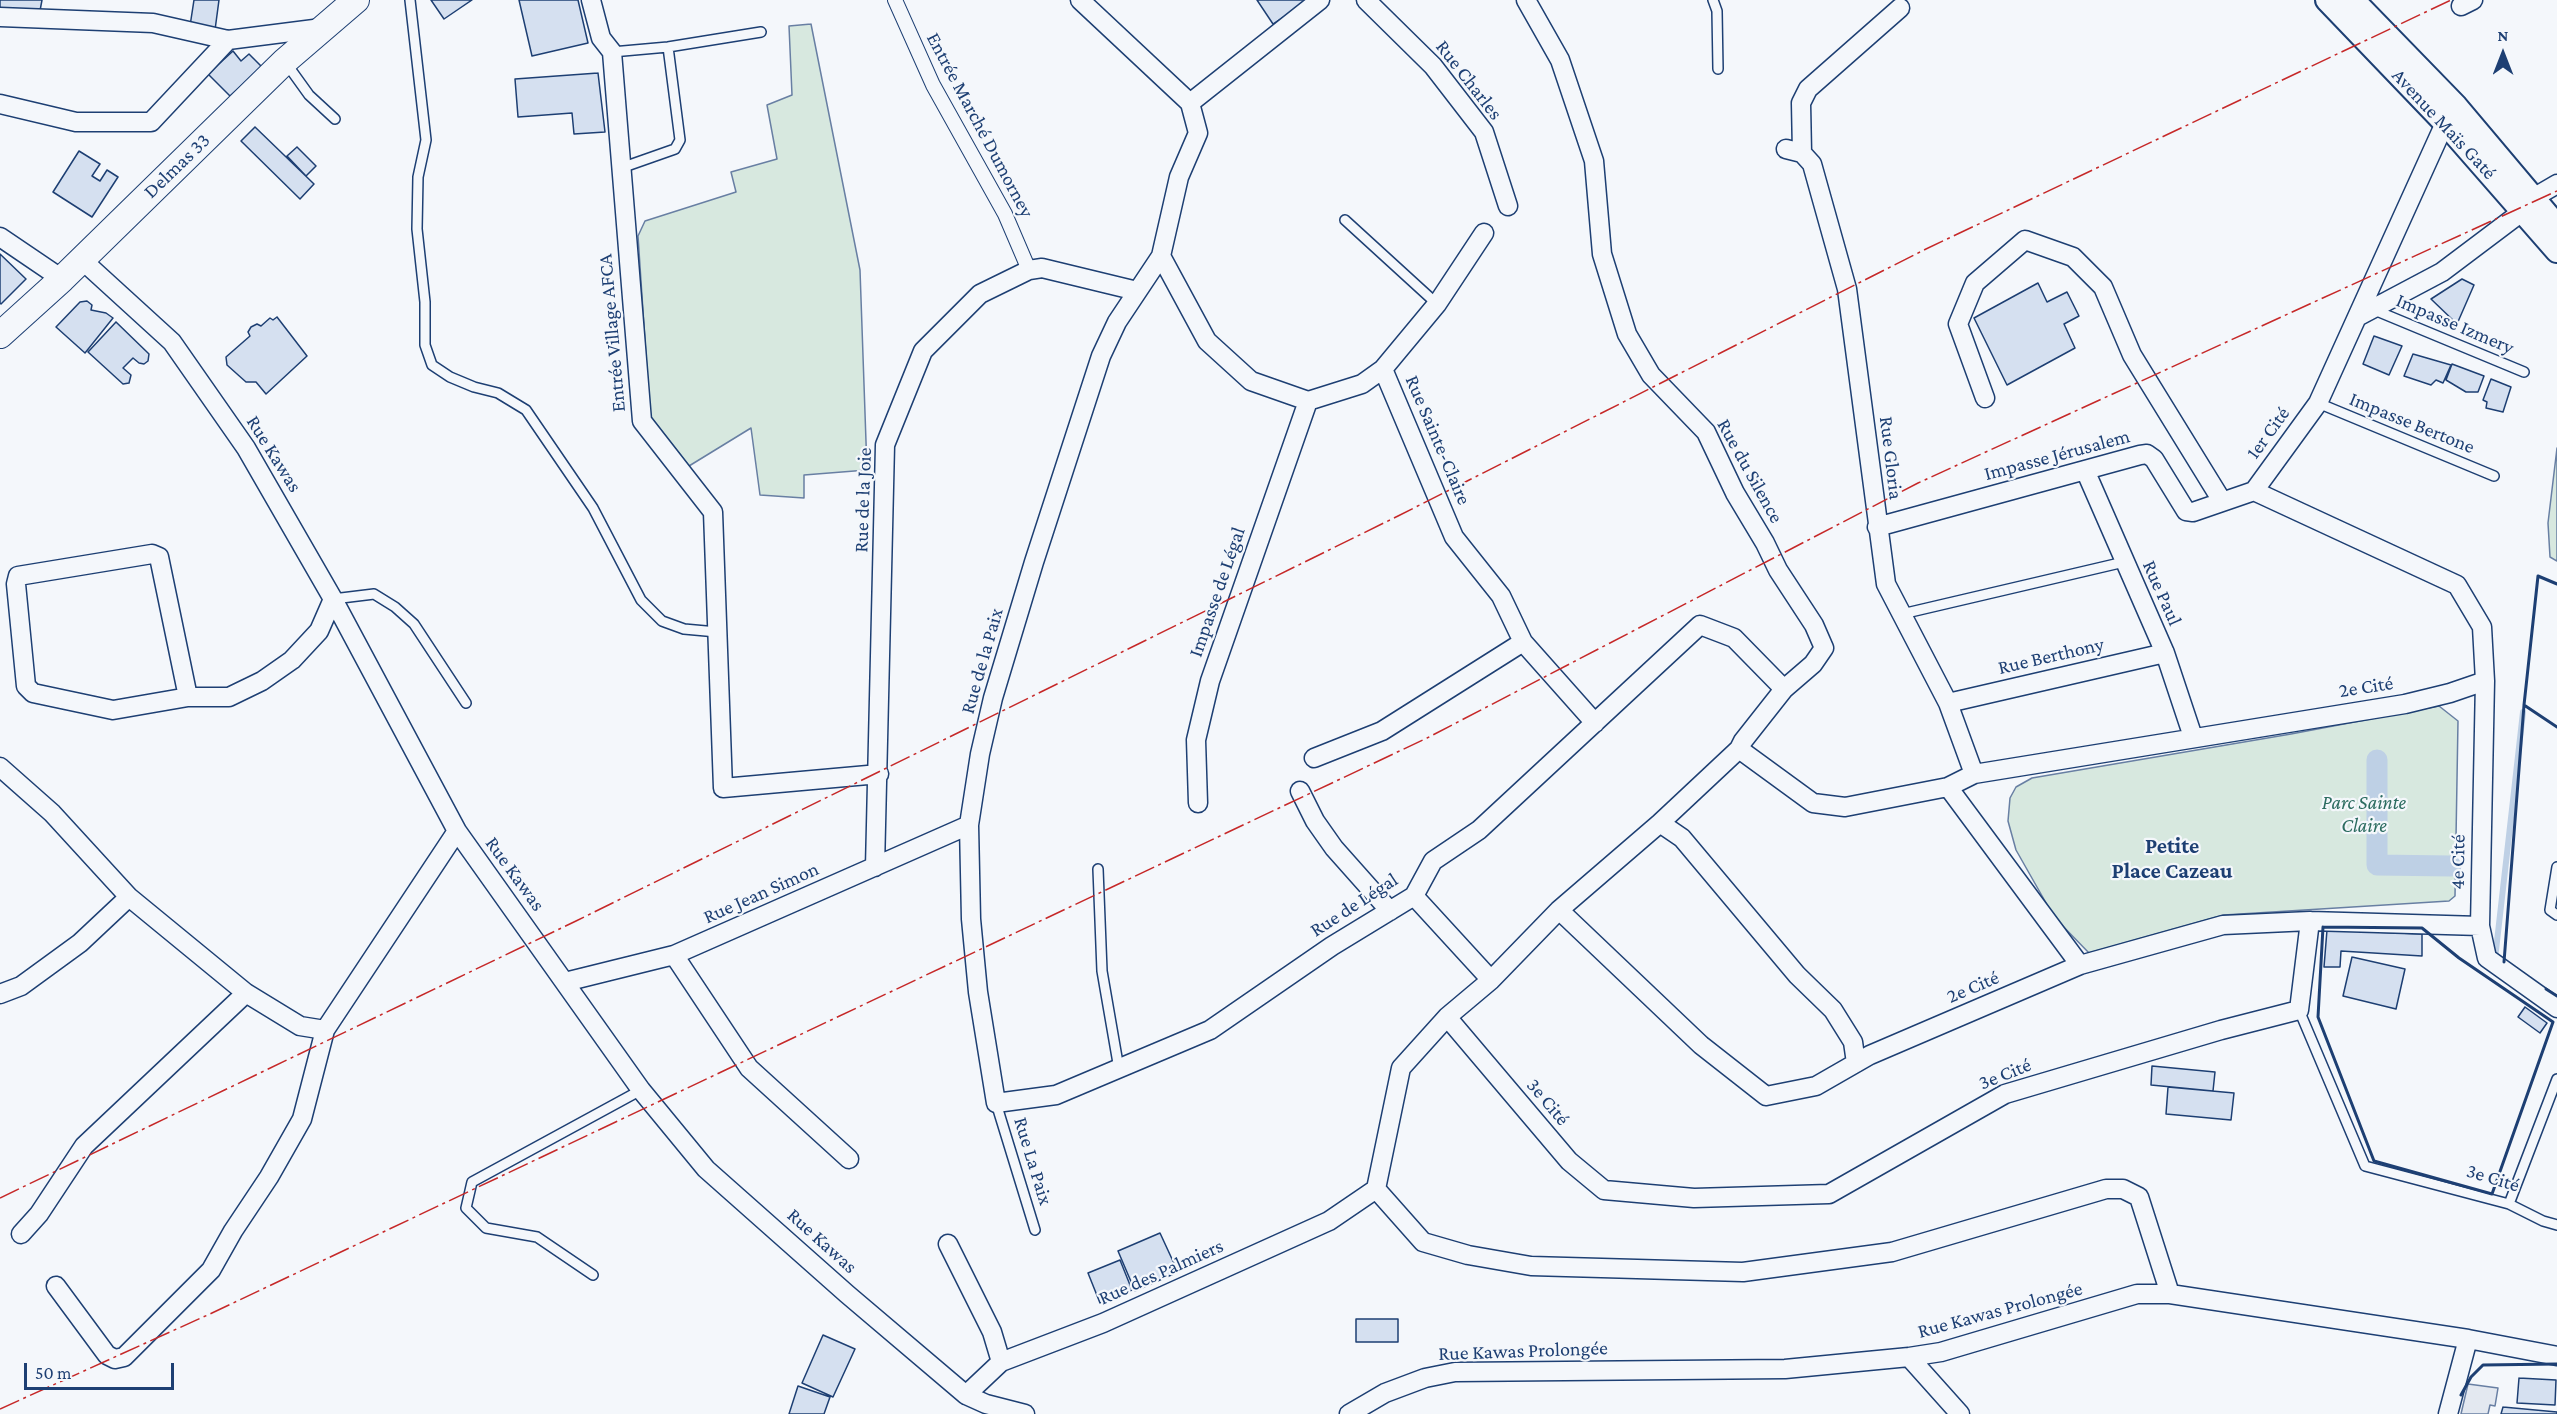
<!DOCTYPE html>
<meta charset="utf-8">
<style>
body{margin:0}
#map{position:relative;width:2557px;height:1414px;overflow:hidden;background:#f4f7fb;font-family:"Crimson Pro",serif}
canvas{display:block}
.north{position:absolute;left:2473px;top:24px;width:60px;height:60px;-webkit-text-stroke:4px #f4f7fb;paint-order:stroke;rotate:0deg;font-size:16px;font-weight:700;line-height:24px;text-align:center;color:#1d3f73}
.north::after{content:'';display:block;margin:auto;width:21px;height:27px;background:#1d3f73;clip-path:polygon(50% 0,100% 100%,50% 72%,0 100%)}
.scale{position:absolute;left:24px;top:1363px;width:150px;height:27px;box-sizing:border-box;border:3px solid #1d3f73;border-top:0;padding-left:8px;font-size:18px;line-height:21px;white-space:nowrap;color:#1d3f73;-webkit-text-stroke:4px #f4f7fb;paint-order:stroke}
</style>
<div id="map">
<canvas width="2557" height="1414"></canvas>
<div class="north">N</div>
<div class="scale">50 m</div>
</div>
<script>
const g = document.querySelector('canvas').getContext('2d');
g.lineJoin = 'round';
function fillPath(path, color) {
  g.fillStyle = color;
  g.fill(path, 'evenodd');
}
function poly(rows) {
  const path = new Path2D();
  for (const r of rows) {
    path.moveTo(r[0], r[1]);
    for (let i = 2; i < r.length; i += 2) path.lineTo(r[i], r[i + 1]);
  }
  return path;
}
function trace(path, color, width, dash) {
  g.strokeStyle = color;
  g.lineWidth = width;
  g.lineCap = dash ? 'butt' : 'round';
  g.setLineDash(dash || []);
  g.stroke(path);
}
function drawText(font, color, halo, rows, align = 'center') {
  g.font = font + ' "Crimson Pro",serif';
  g.lineWidth = 4.5;
  g.setLineDash([]);
  g.textBaseline = 'middle';
  g.strokeStyle = halo;
  g.fillStyle = color;
  for (const [text, x, y, turn = 0] of rows) {
    g.save();
    g.translate(x, y);
    g.rotate((+turn || 0) * Math.PI / 180);
    g.textAlign = isNaN(turn) ? turn : align;
    if (halo) g.strokeText(text, 0, 0);
    g.fillText(text, 0, 0);
    g.restore();
  }
}
const green = poly([
 [811,24,860,270,867,470,804,475,804,498,760,495,751,428,689,466,650,416,638,236,645,221,736,192,731,172,777,159,767,105,792,95,789,26,811,24],
 [2557,448,2557,561,2550,557,2548,523,2557,448],
 [2439,706,2458,721,2455,896,2449,901,2224,915,2089,953,2054,917,2016,850,2008,821,2010,798,2016,787,2032,778,2291,734,2439,706]
]);
const parking = poly([
 [2468,1384,2498,1388,2495,1406,2490,1405,2488,1414,2461,1414,2468,1384]
]);
const stream = poly([
 [2495,959,2523,712]
]);
const canal = poly([
 [2377,760,2377,865,2451,866]
]);
const building = poly([
 [0,0,42,0,39,16,0,9,0,0],
 [194,0,219,0,215,30,190,26,194,0],
 [431,0,472,0,444,19,431,0],
 [519,0,578,0,588,43,532,56,519,0],
 [1257,0,1309,0,1273,24,1257,0],
 [233,51,241,61,249,54,262,67,230,96,208,74,233,51],
 [598,73,605,132,574,134,572,113,518,117,515,79,598,73],
 [255,127,314,184,300,199,241,141,255,127],
 [297,147,316,166,306,176,287,156,297,147],
 [79,151,100,164,92,176,100,181,107,170,118,177,92,217,53,192,79,151],
 [0,254,26,279,1,304,0,303,0,254],
 [2462,279,2474,285,2457,324,2431,299,2462,279],
 [2038,283,2047,302,2067,292,2079,316,2064,324,2075,348,2007,385,1974,318,2038,283],
 [87,301,92,305,91,310,106,313,113,318,85,353,56,327,80,302,87,301],
 [277,317,307,356,266,394,256,382,246,382,227,365,226,357,250,336,248,332,251,327,257,324,261,326,270,318,273,320,277,317],
 [116,322,149,354,148,361,144,364,139,363,133,358,123,368,131,375,129,383,123,384,88,352,116,322],
 [2374,336,2402,346,2389,375,2363,364,2374,336],
 [2413,354,2451,365,2443,383,2436,380,2431,385,2404,376,2413,354],
 [2452,364,2484,376,2478,392,2466,392,2446,380,2452,364],
 [2491,379,2511,387,2503,412,2486,408,2487,402,2483,400,2491,379],
 [2327,930,2422,934,2422,956,2341,951,2340,967,2324,967,2327,930],
 [2352,957,2405,969,2396,1009,2343,996,2352,957],
 [2525,1007,2547,1023,2540,1033,2518,1017,2525,1007],
 [2152,1066,2215,1072,2213,1091,2151,1085,2152,1066],
 [2168,1087,2234,1093,2231,1120,2166,1114,2168,1087],
 [1160,1233,1178,1272,1135,1291,1118,1251,1160,1233],
 [1120,1260,1132,1290,1100,1303,1088,1273,1120,1260],
 [1356,1319,1398,1319,1398,1342,1356,1342,1356,1319],
 [823,1335,855,1349,833,1397,802,1383,823,1335],
 [2519,1378,2556,1380,2555,1405,2517,1403,2519,1378],
 [798,1386,830,1397,824,1414,789,1414,798,1386],
 [2503,1407,2557,1412,2557,1414,2501,1414,2503,1407]
]);
const service = poly([
 [410,0,426,140,418,177,417,229,425,302,425,345,432,365,450,377,474,387,498,393,526,410,593,508,641,600,662,621,684,629,717,632],
 [1713,0,1717,11,1718,69],
 [612,52,668,47,761,32],
 [286,63,309,95,335,119],
 [621,168,675,149,680,140,668,47],
 [1345,220,1437,304],
 [2372,309,2524,372],
 [2318,403,2494,476],
 [333,599,374,594,395,607,414,624,466,703],
 [1902,614,2124,562],
 [2557,867,2550,910,2557,915],
 [1098,869,1102,971,1119,1069],
 [2299,1010,2365,1166,2509,1204,2543,1221,2557,1225],
 [996,1103,1035,1230],
 [2509,1204,2557,1079],
 [593,1275,537,1237,486,1228,466,1208,472,1182,641,1090]
]);
const pedestrian = poly([
 [895,0,933,85,1005,214,1029,270]
]);
const minor = poly([
 [591,0,601,38,612,52,642,421,713,512,723,788,879,774],
 [1080,0,1190,103],
 [1366,0,1433,66,1484,132,1508,206],
 [1526,0,1560,60,1594,161,1602,254,1627,334,1651,375,1706,432,1735,493,1765,543,1778,570,1814,625,1824,648,1813,664,1784,689,1743,741,1739,749,1660,823,1559,910,1491,980,1447,1017,1401,1068,1376,1189,1423,1242,1468,1255,1531,1266,1743,1272,1892,1252,2106,1189,2123,1189,2139,1197,2170,1294],
 [2461,6,2473,0],
 [0,17,153,23,228,40,322,28],
 [1190,103,1198,133,1179,177,1161,256,1207,341,1251,381,1308,401,1362,384,1383,369,1454,537,1501,596,1523,642,1595,723],
 [1190,103,1320,0],
 [0,104,76,122,151,122,228,40],
 [2452,113,2445,123,2318,403,2254,491,2457,585,2482,627,2485,681,2480,926,2487,958,2557,1008],
 [1786,149,1802,153,1812,164,1847,289,1886,584,1948,703,1974,774],
 [1802,153,1801,103,1808,89,1900,8],
 [0,237,62,279],
 [1161,256,1117,322,1101,356,1034,562,993,698,980,754,969,825,971,919,978,992,996,1103,1056,1095,1210,1030,1332,946,1414,896,1433,861,1479,830,1700,625,1734,638,1784,689],
 [81,259,172,342,246,448,333,599,457,831,641,1090,706,1169,847,1294,966,1395,986,1404,1025,1414],
 [2359,316,2442,272,2523,211,2533,198,2557,184],
 [1383,369,1437,304,1484,233],
 [1985,398,1958,324,1975,283,2025,240,2073,257,2103,287,2132,355,2222,501],
 [2085,470,2165,653,2193,737],
 [1877,527,2140,455,2147,454,2154,459,2186,511,2193,512,2254,491],
 [188,697,159,557,152,554,18,576,16,584,26,686,33,693,113,710,188,697,229,697,262,681,292,660,319,631,333,599],
 [1948,703,2165,653],
 [1739,749,1813,803,1845,807,1948,787,1974,774,2405,704,2450,693,2485,681],
 [1314,758,1382,731,1523,642],
 [0,767,52,813,129,897,246,993,300,1026,325,1030],
 [1948,787,2080,965],
 [1300,791,1315,821,1334,848,1390,911],
 [1198,803,1196,740,1210,681,1308,401],
 [1660,823,1682,838,1797,975,1833,1010,1853,1042,1856,1063],
 [875,867,885,445,923,351,980,294,1029,270,1042,268,1137,291],
 [1414,896,1491,980],
 [1559,910,1701,1045,1766,1096,1816,1086,1870,1055,2080,965,2223,925,2310,921,2480,926],
 [674,955,749,1068,849,1159],
 [565,982,674,955,969,825],
 [0,994,21,986,80,943,129,897],
 [1447,1017,1569,1161,1604,1190,1694,1198,1829,1194,2005,1094,2221,1030,2299,1010,2310,921],
 [21,1234,39,1214,84,1146,246,993],
 [948,1244,992,1332,1001,1362],
 [56,1286,107,1355,115,1359,124,1357,211,1270,233,1231,269,1177,302,1119,325,1030,457,831],
 [1909,1357,1960,1414],
 [966,1395,1001,1362,1103,1323,1329,1221,1376,1189],
 [1349,1414,1385,1393,1425,1378,1455,1372,1785,1369,1909,1357,1941,1352,2137,1294,2170,1294,2468,1339,2557,1356],
 [2448,1414,2468,1339]
]);
const tertiary = poly([
 [2327,0,2445,123,2557,251],
 [2353,0,2456,106,2557,226]
]);
const secondary = poly([
 [0,335,62,279,285,61,356,0]
]);
const wall = poly([
 [2524,705,2557,727],
 [2323,927,2422,928,2459,958,2553,1022,2492,1194,2374,1161,2318,1017,2323,927],
 [2504,962,2524,705,2538,576,2557,584],
 [2546,989,2557,996],
 [2461,1395,2471,1377,2483,1365,2557,1364]
]);
const power = poly([
 [0,1198,576,921,1398,516,1926,249,2451,0],
 [0,1409,212,1313,1427,738,1918,483,2557,191]
]);
const streetNames = [
 ["Rue Charles",1469,80,52],
 ["Avenue Maïs Gaté",2444,124,47],
 ["Entrée Marché Dumorney",980,125,62],
 ["Delmas 33",177,166,-44],
 ["Impasse Izmery",2455,324,23],
 ["Entrée Village AFCA",612,333,-95],
 ["Impasse Bertone",2412,423,22],
 ["1er Cité",2268,433,-54],
 ["Rue Sainte-Claire",1438,440,67],
 ["Rue Kawas",274,454,58],
 ["Impasse Jérusalem",2057,455,-15],
 ["Rue Gloria",1891,458,83],
 ["Rue du Silence",1750,471,61],
 ["Rue de la Joie",863,500,-88],
 ["Impasse de Légal",1217,592,-71],
 ["Rue Paul",2162,593,66],
 ["Rue Berthony",2051,656,-13],
 ["Rue de la Paix",982,661,-74],
 ["2e Cité",2366,687,-9],
 ["4e Cité",2458,862,-89],
 ["Rue Kawas",515,874,54],
 ["Rue Jean Simon",761,893,-24],
 ["Rue de Légal",1354,905,-33],
 ["2e Cité",1973,987,-23],
 ["3e Cité",2005,1074,-22],
 ["3e Cité",1548,1102,50],
 ["Rue La Paix",1033,1161,73],
 ["3e Cité",2493,1178,17],
 ["Rue Kawas",822,1241,42],
 ["Rue des Palmiers",1161,1272,-24],
 ["Rue Kawas Prolongée",2000,1310,-15],
 ["Rue Kawas Prolongée",1523,1351,-2]
];
const parkNames = [
 ["Parc Sainte",2364,803],
 ["Claire",2364,826]
];
const quarterNames = [
 ["Petite",2172,846],
 ["Place Cazeau",2172,871]
];
fillPath(green, '#d7e8df');
trace(green, '#687fa3', 1.5);
fillPath(parking, '#e3e8f0');
trace(parking, '#687fa3', 1.5);
trace(stream, '#bed0e5', 6);
trace(canal, '#bed0e5', 21);
fillPath(building, '#d5e0f0');
trace(building, '#1d3f73', 1.5);
trace(service, '#1d3f73', 12);
trace(pedestrian, '#1d3f73', 16);
trace(minor, '#1d3f73', 21);
trace(tertiary, '#1d3f73', 26);
trace(secondary, '#1d3f73', 28);
trace(service, '#f4f7fb', 9);
trace(pedestrian, '#f4f7fb', 14);
trace(minor, '#f4f7fb', 18);
trace(tertiary, '#f4f7fb', 22);
trace(secondary, '#f4f7fb', 26);
trace(wall, '#1d3f73', 3);
trace(power, '#c62828', 1.5, [21, 4.5, 3, 4.5]);
drawText('20px', '#1d3f73', '#f4f7fb', streetNames);
drawText('italic 20px', '#2c6c60', '#f4f7fb', parkNames);
drawText('bold 22px', '#1d3f73', '#f4f7fb', quarterNames);
</script>
